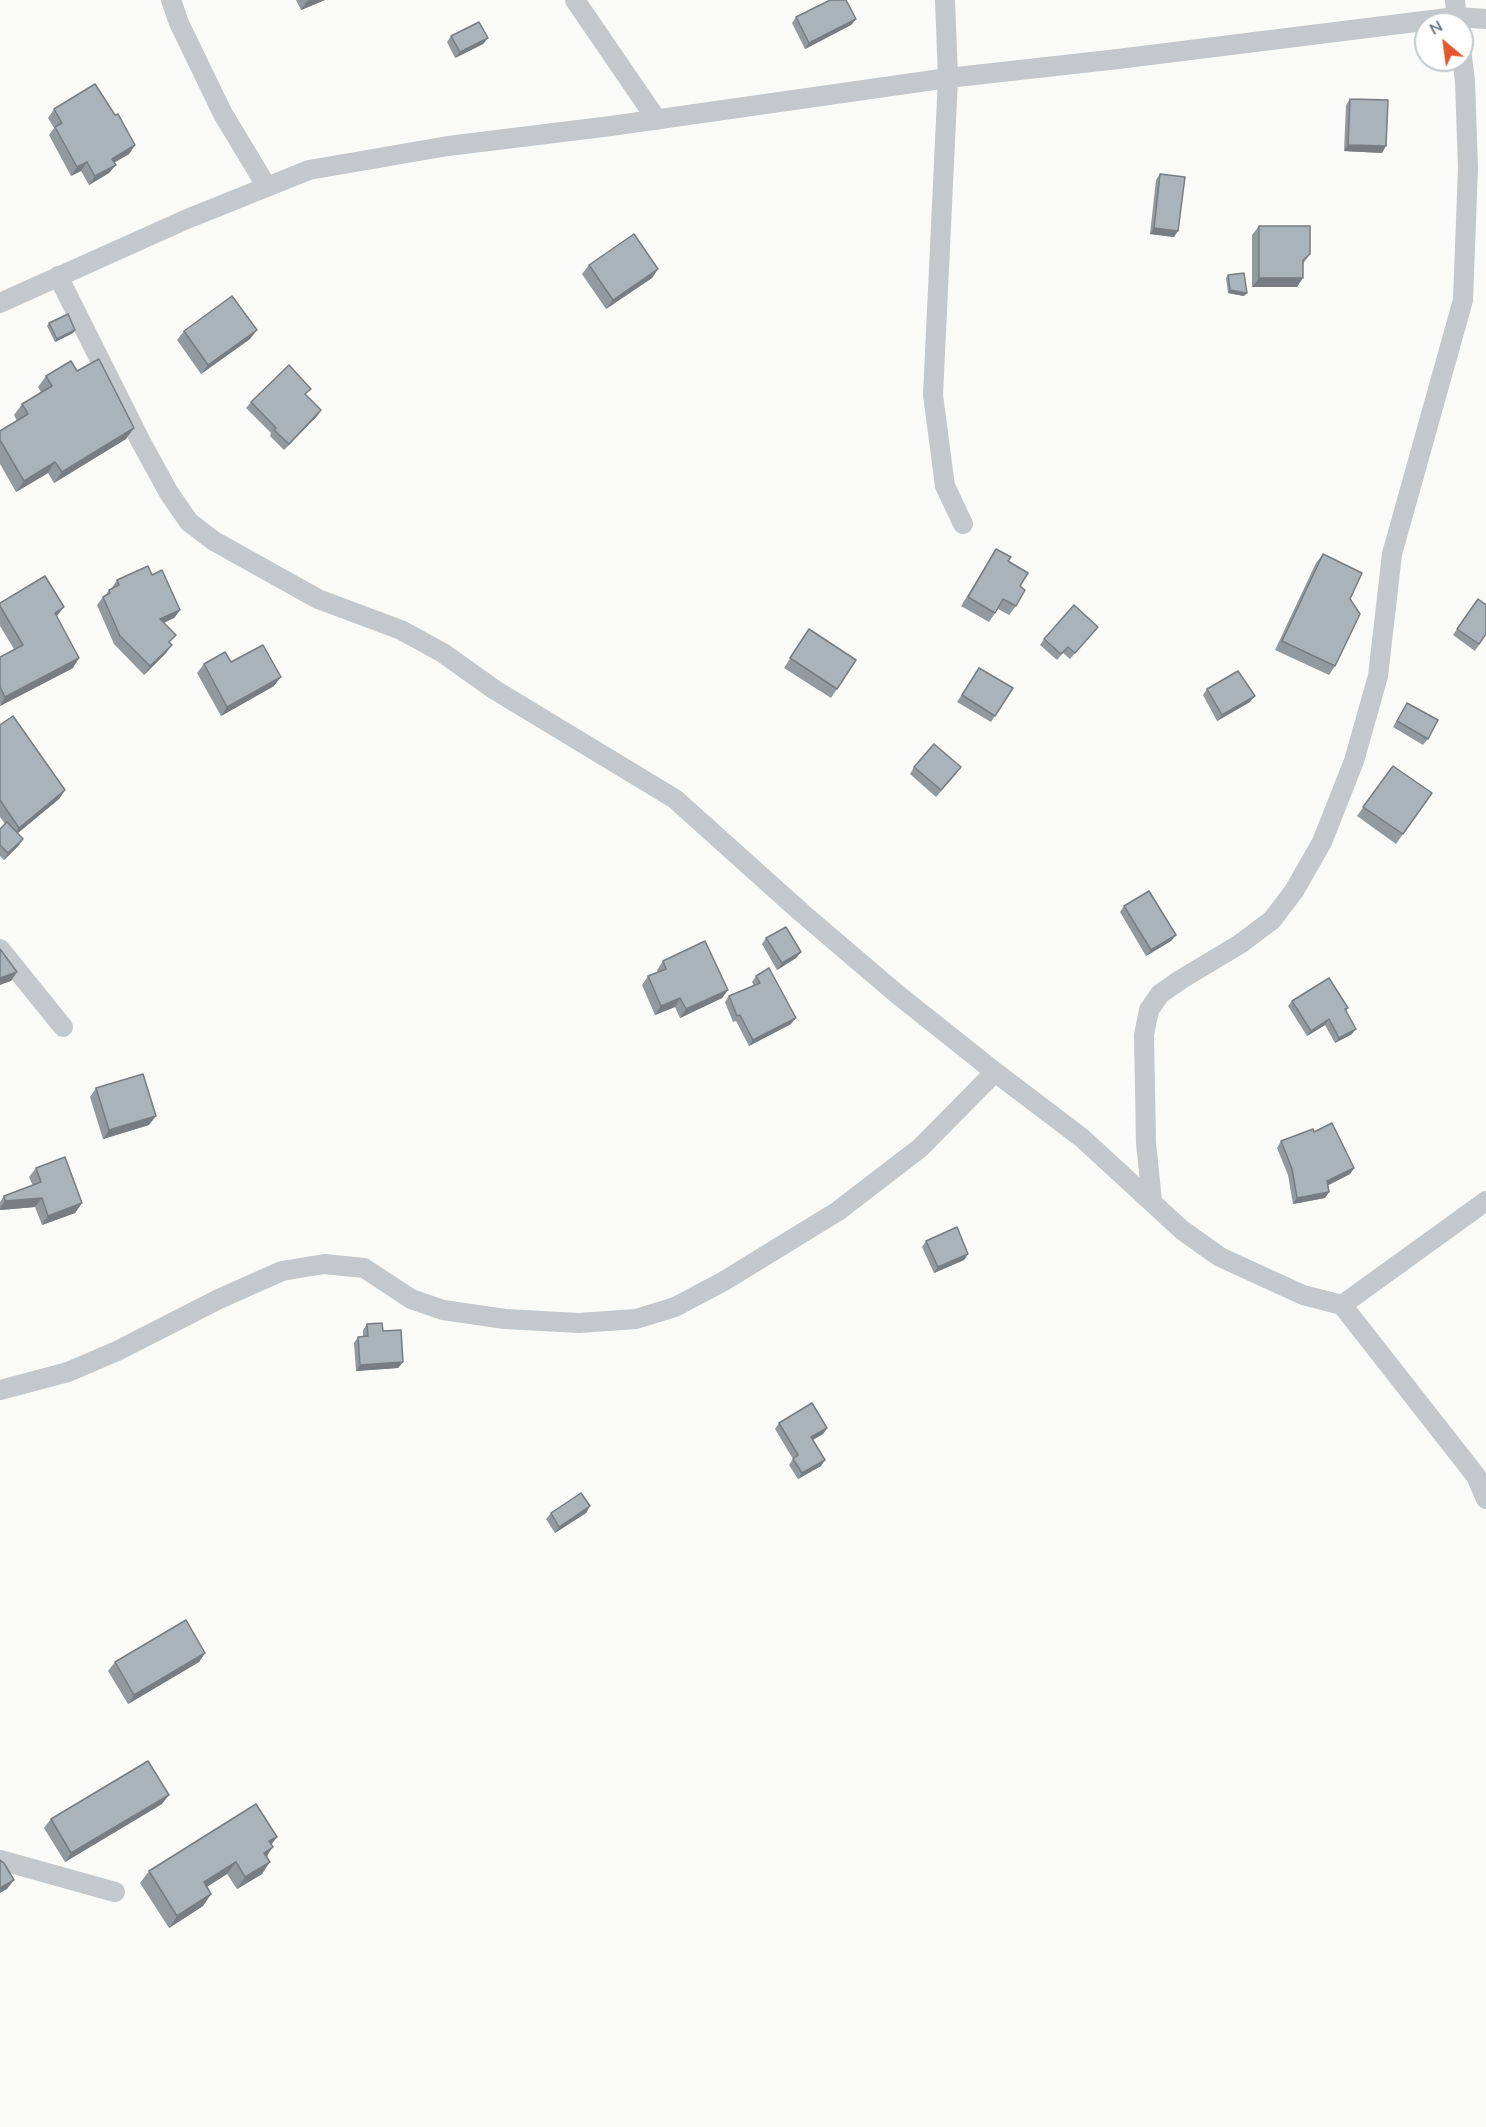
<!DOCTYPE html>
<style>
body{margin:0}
#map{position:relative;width:1486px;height:2127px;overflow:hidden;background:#fafaf8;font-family:"Nunito Sans",sans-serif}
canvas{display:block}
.north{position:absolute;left:1414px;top:12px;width:60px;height:60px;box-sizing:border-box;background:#fff;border:2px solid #c1c8cd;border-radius:50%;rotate:331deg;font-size:16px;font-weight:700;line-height:24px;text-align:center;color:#657683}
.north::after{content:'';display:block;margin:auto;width:21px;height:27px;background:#e4572e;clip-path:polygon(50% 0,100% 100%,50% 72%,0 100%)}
</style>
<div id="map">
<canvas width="1486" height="2127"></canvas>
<div class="north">N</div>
</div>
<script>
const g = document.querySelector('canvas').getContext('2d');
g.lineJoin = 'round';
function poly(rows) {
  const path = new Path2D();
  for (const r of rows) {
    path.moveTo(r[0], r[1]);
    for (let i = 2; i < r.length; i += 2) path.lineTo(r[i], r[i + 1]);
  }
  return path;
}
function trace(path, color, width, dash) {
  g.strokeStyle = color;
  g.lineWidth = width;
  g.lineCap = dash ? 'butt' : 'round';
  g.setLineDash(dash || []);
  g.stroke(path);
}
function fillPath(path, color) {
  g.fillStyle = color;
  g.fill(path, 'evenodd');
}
const minor = poly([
 [171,0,179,23,223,114,267,187],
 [575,0,657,120],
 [945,0,948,78,933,395,945,486,963,524],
 [1455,0,1457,24],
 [58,276,141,442,169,493,189,522,214,541,318,599,401,630,443,653,495,690,675,799,802,913,897,994,995,1072,1082,1138,1182,1230,1220,1257,1303,1295,1342,1305,1486,1201],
 [0,303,187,219,309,170,448,146,611,126,948,78,1118,59,1456,17,1486,19],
 [0,949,63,1027],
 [1152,1201,1146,1143,1144,1035,1149,1010,1160,994,1180,980,1240,944,1272,920,1294,891,1322,842,1354,761,1378,676,1392,554,1463,300,1468,168,1465,81,1462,57],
 [1342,1305,1476,1476,1486,1499],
 [0,1390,68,1372,117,1351,219,1299,282,1271,324,1264,364,1268,411,1299,443,1310,505,1319,579,1323,636,1319,675,1307,724,1281,838,1211,920,1148,995,1072],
 [0,1860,115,1892]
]);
const wall = poly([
 [296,0,325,0,301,10],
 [796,17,856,19,851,25,805,49,792,23],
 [451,36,488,38,483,44,455,58,447,42],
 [1350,99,1382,153,1344,151,1346,105],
 [54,109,115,115,135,145,129,154,114,163,109,173,89,185,81,171,71,176,49,135,54,128,48,118],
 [1160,174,1174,237,1150,234,1156,180],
 [1259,226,1310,254,1303,264,1297,287,1252,287,1252,235],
 [589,265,658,269,652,278,606,309,582,274],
 [1228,275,1244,296,1228,293,1226,278],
 [49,323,73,333,55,342,47,326],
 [184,331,250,339,201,374,177,340],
 [77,371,126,439,54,483,48,473,16,492,0,464,0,431,17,421,14,415,22,404,41,392,38,387,46,376],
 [306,396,321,410,317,416,284,450,270,436,271,433,246,408,251,402],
 [996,549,1008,561,1020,586,1016,606,1009,615,998,609,989,622,961,606],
 [1323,554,1350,599,1335,666,1329,675,1275,650,1316,563],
 [152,575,180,610,174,618,164,623,170,643,166,653,144,675,114,644,97,605,103,597,105,596,109,590,111,589,117,580],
 [1478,599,1486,634,1475,651,1453,635],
 [0,603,57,617,73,668,0,706,0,657,14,649,0,626],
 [1098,627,1070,659,1063,653,1057,660,1040,645,1044,639],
 [809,629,856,660,831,698,784,668],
 [231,662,274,686,221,716,197,673,204,664],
 [979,668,1013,688,991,722,957,702],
 [1207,689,1250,702,1217,721,1203,695],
 [1407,703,1428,739,1423,745,1393,727],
 [0,725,65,790,59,799,18,833,23,839,19,845,4,860,0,856,0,829,5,824,0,817],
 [1393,766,1432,793,1396,844,1357,816],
 [914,767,957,773,936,797,910,774],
 [1124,906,1176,935,1171,941,1146,956,1120,912],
 [766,938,801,952,796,958,777,970,762,944],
 [663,961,728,990,722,998,680,1018,675,1007,655,1015,642,985,648,976,658,972,657,970],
 [756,976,791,1024,749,1046,736,1021,733,1022,725,1002,729,996,754,986,752,982],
 [1292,1001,1348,1008,1346,1011,1352,1034,1335,1043,1325,1025,1307,1036,1288,1006],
 [96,1088,149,1125,103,1139,90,1097],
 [1314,1132,1354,1168,1350,1174,1328,1185,1329,1192,1325,1198,1293,1204,1288,1175,1277,1148,1281,1141],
 [36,1168,82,1203,75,1213,42,1225,35,1207,0,1210,0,1202,4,1196,33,1186,29,1177],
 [926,1241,968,1254,964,1260,934,1273,922,1247],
 [367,1324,383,1331,403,1362,398,1368,356,1371,354,1343,358,1337,363,1337,363,1330],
 [779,1423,827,1428,823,1434,813,1440,821,1466,798,1479,789,1465,793,1459,775,1429],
 [590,1506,586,1513,555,1533,546,1519,551,1513],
 [205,1653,199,1662,128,1704,108,1671,115,1662],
 [162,1804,65,1862,44,1828,51,1819],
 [271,1845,262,1874,237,1889,227,1874,207,1887,211,1894,203,1906,169,1928,140,1883,149,1871]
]);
const shadedWall = poly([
 [310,0,325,0,301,10,307,1],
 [856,19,851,25,805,49,809,43],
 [488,38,483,44,455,58,460,52],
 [135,145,129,154,106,167,112,159],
 [1348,145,1386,146,1382,153,1344,151],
 [87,162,81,171,71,176,77,167],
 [116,165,109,173,89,185,95,176],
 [1154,228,1178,231,1174,237,1150,234],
 [658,269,652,278,606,309,613,300],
 [1259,278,1303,278,1297,287,1252,287],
 [1230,290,1247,293,1244,296,1228,293],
 [75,330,73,333,55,342,57,339],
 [257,330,250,339,201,374,208,365],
 [321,410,317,416,284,450,289,444],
 [134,428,126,439,54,483,62,472],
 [55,462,48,473,16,492,24,481],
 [64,607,57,616,48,622,55,613],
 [180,610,174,618,154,627,160,619],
 [172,645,166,653,144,675,150,666],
 [79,658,73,668,0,706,5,697],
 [281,677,274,686,221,716,227,707],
 [1255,696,1250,702,1217,721,1222,715],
 [65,790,59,799,13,837,19,828],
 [23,839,19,845,4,860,8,853],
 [1176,935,1171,941,1146,956,1151,950],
 [801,952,796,958,777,970,782,963],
 [17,972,11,981,0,985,0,978],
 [728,990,722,998,680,1018,686,1009],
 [680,998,675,1007,655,1015,661,1006],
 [796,1018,791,1024,749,1046,753,1040],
 [1329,1019,1325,1025,1307,1036,1311,1031],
 [1356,1029,1352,1034,1335,1043,1339,1038],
 [156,1116,149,1125,103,1139,109,1130],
 [1354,1168,1350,1174,1323,1188,1327,1181],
 [1329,1192,1325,1198,1293,1204,1297,1198],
 [42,1198,35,1207,0,1210,0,1208,5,1201],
 [82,1203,75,1213,42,1225,48,1216],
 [968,1254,964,1260,934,1273,938,1267],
 [403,1362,398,1368,356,1371,360,1365],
 [827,1428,823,1434,807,1443,811,1437],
 [825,1460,821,1466,798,1479,802,1473],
 [590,1506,586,1513,555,1533,559,1527],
 [205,1653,199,1662,128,1704,134,1695],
 [169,1795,162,1804,65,1862,71,1853],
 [277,1837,268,1849,269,1841],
 [273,1847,264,1860,264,1853],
 [236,1862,227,1874,195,1894,204,1882],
 [270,1862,262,1874,237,1889,245,1877],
 [14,1880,7,1889,0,1893,0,1888],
 [211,1894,203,1906,169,1928,177,1916]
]);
const building = poly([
 [830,0,846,0,856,19,809,43,796,17,830,0],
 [479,22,488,38,460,52,451,36,479,22],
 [95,84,115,115,118,114,135,145,112,159,116,165,95,176,87,162,77,167,55,127,62,123,54,109,95,84],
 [1350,99,1388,100,1386,146,1348,145,1350,99],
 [1160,174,1185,177,1178,231,1154,228,1160,174],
 [1259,226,1310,226,1310,254,1303,260,1303,278,1259,278,1259,226],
 [634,234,658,269,613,300,589,265,634,234],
 [1244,273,1247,293,1230,290,1228,275,1244,273],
 [232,296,257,330,208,365,184,331,232,296],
 [68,314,75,330,57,339,49,323,68,314],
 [99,359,134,428,62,472,55,462,24,481,0,440,0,431,28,414,22,404,52,386,46,376,71,361,77,371,99,359],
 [289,365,311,389,305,394,321,410,289,444,274,430,276,428,251,402,289,365],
 [996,549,1011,557,1008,561,1028,573,1020,586,1025,590,1016,606,1003,599,995,613,968,597,996,549],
 [1323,554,1362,573,1350,599,1360,614,1335,666,1282,641,1323,554],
 [148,566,152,575,162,570,180,610,160,619,176,635,169,642,172,645,150,666,120,636,103,597,110,593,109,590,119,585,117,580,148,566],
 [45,576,64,607,55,613,79,658,5,697,0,687,0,657,23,645,0,606,0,603,45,576],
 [1478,599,1486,605,1486,634,1479,644,1457,629,1478,599],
 [1074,605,1098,627,1075,653,1068,647,1061,654,1044,639,1074,605],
 [809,629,856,660,837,689,790,658,809,629],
 [263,645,281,677,227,707,204,664,225,652,231,662,263,645],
 [979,668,1013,688,995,716,962,695,979,668],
 [1238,671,1255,696,1222,715,1207,689,1238,671],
 [1407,703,1438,720,1428,739,1397,721,1407,703],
 [13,716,65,790,19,828,0,800,0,725,13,716],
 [934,744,961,767,941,790,914,767,934,744],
 [1393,766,1432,793,1403,834,1363,807,1393,766],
 [7,822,23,839,8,853,0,845,0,829,7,822],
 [1149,891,1176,935,1151,950,1124,906,1149,891],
 [786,927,801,952,782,963,766,938,786,927],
 [705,941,728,990,686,1009,680,998,661,1006,648,976,666,969,663,961,705,941],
 [0,949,17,972,0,978,0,949],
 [769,968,796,1018,753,1040,740,1015,737,1016,729,996,760,983,756,976,769,968],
 [1329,978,1348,1008,1345,1009,1356,1029,1339,1038,1329,1019,1311,1031,1292,1001,1329,978],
 [143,1074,156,1116,109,1130,96,1088,143,1074],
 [1332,1123,1354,1168,1327,1181,1329,1192,1297,1198,1292,1169,1281,1141,1313,1129,1314,1132,1332,1123],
 [65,1157,82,1203,48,1216,42,1198,5,1201,4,1196,41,1182,36,1168,65,1157],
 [957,1227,968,1254,938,1267,926,1241,957,1227],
 [382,1323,383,1331,401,1330,403,1362,360,1365,358,1337,368,1336,367,1324,382,1323],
 [812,1403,827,1428,811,1437,825,1460,802,1473,793,1459,798,1455,779,1423,812,1403],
 [581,1493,590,1506,559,1527,551,1513,581,1493],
 [186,1620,205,1653,134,1695,115,1662,186,1620],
 [148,1761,169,1795,71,1853,51,1819,148,1761],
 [256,1804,277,1837,269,1841,273,1847,264,1853,270,1862,245,1877,236,1862,204,1882,211,1894,177,1916,149,1871,256,1804],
 [0,1860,4,1863,14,1880,0,1888,0,1860]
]);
trace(minor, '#c3c8cc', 20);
fillPath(wall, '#929a9f');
fillPath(shadedWall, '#777d82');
fillPath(building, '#aab3b9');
trace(building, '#777d82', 1.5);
</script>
